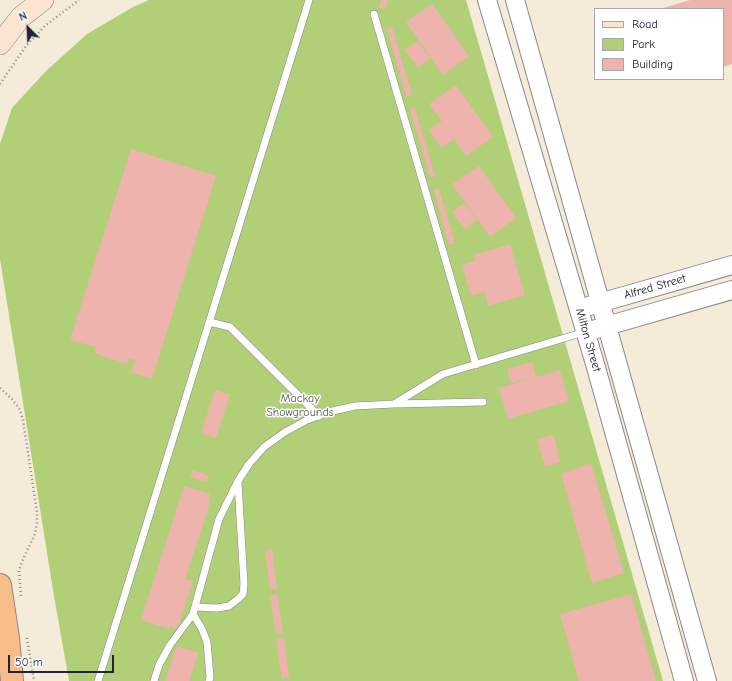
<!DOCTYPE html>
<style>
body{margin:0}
#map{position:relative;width:732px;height:681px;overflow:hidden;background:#f4ecd8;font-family:"Comic Neue",sans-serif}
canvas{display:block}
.legend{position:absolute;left:594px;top:8px;width:130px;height:72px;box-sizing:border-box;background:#fff;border:1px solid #a7a7b1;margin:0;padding:5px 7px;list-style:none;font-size:12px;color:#22223b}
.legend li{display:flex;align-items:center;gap:8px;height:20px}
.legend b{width:20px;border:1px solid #a7a7b1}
.north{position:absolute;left:8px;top:8px;width:40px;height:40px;-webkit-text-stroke:3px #fff;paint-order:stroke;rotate:336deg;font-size:11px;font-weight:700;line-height:16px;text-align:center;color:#22223b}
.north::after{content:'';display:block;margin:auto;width:14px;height:18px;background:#22223b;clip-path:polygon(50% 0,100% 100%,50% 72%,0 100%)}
.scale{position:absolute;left:8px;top:655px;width:106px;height:18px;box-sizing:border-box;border:2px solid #22223b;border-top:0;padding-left:5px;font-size:12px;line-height:14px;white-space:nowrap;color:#22223b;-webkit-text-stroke:3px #fff;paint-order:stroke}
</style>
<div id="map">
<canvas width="732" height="681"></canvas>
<ul class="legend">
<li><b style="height:5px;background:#fce5d0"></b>Road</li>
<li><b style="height:11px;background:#b0cf76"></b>Park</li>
<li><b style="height:11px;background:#eeb3ad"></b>Building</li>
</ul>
<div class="north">N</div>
<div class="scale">50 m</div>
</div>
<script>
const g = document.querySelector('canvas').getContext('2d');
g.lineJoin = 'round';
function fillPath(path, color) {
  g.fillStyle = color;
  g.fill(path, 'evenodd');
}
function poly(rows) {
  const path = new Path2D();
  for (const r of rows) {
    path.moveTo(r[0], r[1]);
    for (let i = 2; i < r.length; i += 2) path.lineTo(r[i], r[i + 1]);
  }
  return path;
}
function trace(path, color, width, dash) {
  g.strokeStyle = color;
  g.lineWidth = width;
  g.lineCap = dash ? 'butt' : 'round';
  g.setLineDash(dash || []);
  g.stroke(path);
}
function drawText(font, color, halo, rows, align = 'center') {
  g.font = font + ' "Comic Neue",sans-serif';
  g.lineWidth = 3;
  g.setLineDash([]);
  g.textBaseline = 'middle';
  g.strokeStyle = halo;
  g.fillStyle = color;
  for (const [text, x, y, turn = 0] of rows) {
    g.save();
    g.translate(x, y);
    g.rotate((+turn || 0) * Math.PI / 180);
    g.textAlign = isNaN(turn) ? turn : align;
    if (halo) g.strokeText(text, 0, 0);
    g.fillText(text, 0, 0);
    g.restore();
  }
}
const green = poly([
 [149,0,466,0,663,681,69,681,54,596,0,259,0,144,12,108,46,71,87,34,133,7]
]);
const building = poly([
 [381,0,388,0,385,9,379,8],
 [690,0,732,0,732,64,723,67,723,9,660,9],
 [432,4,469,56,443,75,406,22],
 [392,27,412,95,406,96,387,28],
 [418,41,430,59,418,67,405,50],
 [456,85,493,137,466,156,454,139,441,148,429,130,442,121,429,104],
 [415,108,435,176,430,177,410,109],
 [131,149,216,176,152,379,131,372,135,360,129,358,127,364,94,353,96,347,70,340],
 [479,166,516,218,490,237,452,184],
 [439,189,455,243,449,245,434,190],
 [464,203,477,220,465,229,452,212],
 [510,244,525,295,488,306,484,292,471,296,462,265,475,261,474,255],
 [532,362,536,377,511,383,507,369],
 [560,370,569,401,508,419,499,388],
 [215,390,230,394,216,438,201,433],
 [554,435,560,462,545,467,537,439],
 [591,463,624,573,592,583,561,474],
 [193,470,209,476,207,482,190,477],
 [184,486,210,494,208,502,210,503,185,579,193,581,177,629,170,626,169,629,141,620],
 [272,549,277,589,270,590,265,550],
 [277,594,283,633,276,634,270,595],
 [631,594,656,681,579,681,560,614],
 [284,638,289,677,282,679,276,639],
 [177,646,198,653,189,681,165,681]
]);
const path = poly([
 [0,84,26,46,46,25,79,0],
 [0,388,13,400,20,410,23,420,37,512,37,523,35,534,24,557,19,570,21,596],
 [27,638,34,681]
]);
const service = poly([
 [374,14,476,365],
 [209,322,230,327,319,416],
 [395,404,483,402],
 [195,607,217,608,229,606,238,599,243,594,244,584,238,483],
 [98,681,309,0],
 [154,681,159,665,170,645,193,614],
 [209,681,210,677,207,642,202,629,193,614,219,519,238,481,249,464,264,447,285,432,307,420,328,412,355,406,394,404,443,374,585,332]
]);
const tertiary = poly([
 [487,0,595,364,684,681],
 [515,0,707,681],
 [589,306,732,265],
 [596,329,732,290]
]);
const secondary = poly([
 [0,44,21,17,43,0]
]);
const trunk = poly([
 [0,585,8,638,12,681]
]);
const streetNames = [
 ["Alfred Street",655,287,-16],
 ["Milton Street",588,340,74]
];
const parkNames = [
 ["Mackay",300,399],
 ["Showgrounds",300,413]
];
fillPath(green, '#b0cf76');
fillPath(building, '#eeb3ad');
trace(service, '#8b878a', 8);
trace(tertiary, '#8b878a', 20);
trace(secondary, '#8b878a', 22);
trace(trunk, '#8b878a', 24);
trace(path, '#8b878a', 2.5, [1, 3]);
trace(service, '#fff', 7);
trace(tertiary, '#fff', 18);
trace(secondary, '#fce5d0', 21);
trace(trunk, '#f8bd89', 22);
drawText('12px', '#22223b', '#fff', streetNames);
drawText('12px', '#545f50', '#fff', parkNames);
</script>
